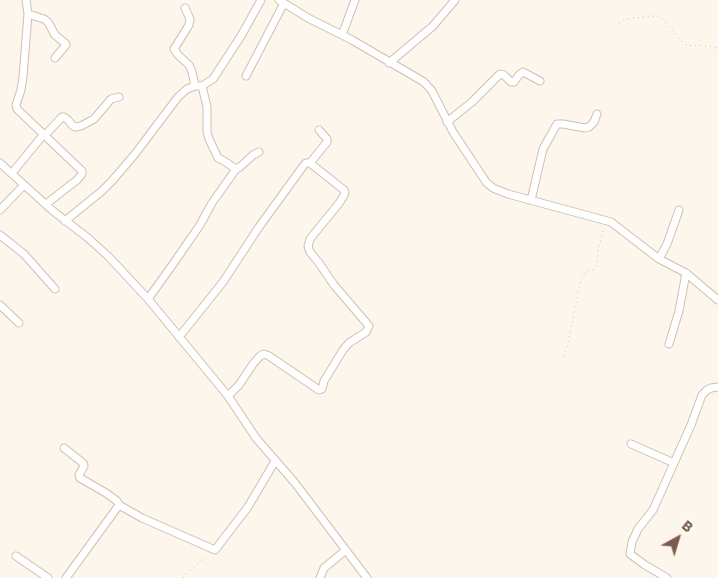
<!DOCTYPE html>
<style>
body{margin:0}
#map{position:relative;width:718px;height:578px;overflow:hidden;background:#fdf6ec;font-family:"IBM Plex Sans",sans-serif}
canvas{display:block}
.north{position:absolute;left:653px;top:513px;width:50px;height:50px;-webkit-text-stroke:4px #fffaf3;paint-order:stroke;rotate:39deg;font-size:14px;font-weight:700;line-height:20px;text-align:center;color:#7a5c4d}
.north::after{content:'';display:block;margin:auto;width:18px;height:22px;background:#7a5c4d;clip-path:polygon(50% 0,100% 100%,50% 72%,0 100%)}
</style>
<div id="map">
<canvas width="718" height="578"></canvas>
<div class="north">B</div>
</div>
<script>
const g = document.querySelector('canvas').getContext('2d');
g.lineJoin = 'round';
function poly(rows) {
  const path = new Path2D();
  for (const r of rows) {
    path.moveTo(r[0], r[1]);
    for (let i = 2; i < r.length; i += 2) path.lineTo(r[i], r[i + 1]);
  }
  return path;
}
function trace(path, color, width, dash) {
  g.strokeStyle = color;
  g.lineWidth = width;
  g.lineCap = dash ? 'butt' : 'round';
  g.setLineDash(dash || []);
  g.stroke(path);
}
const path = poly([
 [619,23,626,19,652,16,658,16,664,21,684,44,688,46,698,45,718,48],
 [563,356,568,343,581,278,584,274,594,269,597,264,598,251,604,227],
 [183,578,199,562,209,555]
]);
const minor = poly([
 [26,0,28,14,23,77,21,90,16,105,17,109,82,171,82,174,77,180,46,204],
 [279,0,308,18,352,40,424,82,432,91,453,132,486,182,493,188,508,194,611,222,659,259,686,273,718,300],
 [185,8,190,19,189,25,174,49,178,55,189,65,192,72,195,86],
 [28,14,44,19,48,22,55,35,66,44,66,45,55,58],
 [342,35,355,0],
 [389,63,433,26,455,0],
 [246,76,284,3],
 [202,86,207,107,207,132,209,139,218,158,224,161,236,169,240,167,253,155,259,152],
 [447,122,472,102,500,74,504,75,511,82,514,82,519,75,523,72,540,81],
 [45,135,62,117,64,117,68,120,72,125,75,127,81,126,94,119,111,99,119,97],
 [0,163,53,211,88,238,109,257,148,299,228,396,256,438,295,483,367,578],
 [310,163,327,142,327,139,319,130],
 [12,173,44,134],
 [531,200,543,149,557,124,563,124,585,128,589,127,594,122,597,114],
 [0,210,24,185],
 [65,221,102,191,112,181,135,154,178,97,187,89,195,86,202,86,213,79,241,36,261,0],
 [0,235,24,254,55,289],
 [659,259,667,244,679,210],
 [148,299,171,267,200,225,212,203,236,169],
 [0,305,19,323],
 [179,337,223,282,259,227,304,165,306,163,310,163,344,190,345,192,344,195,340,202,310,239,308,246,310,252,319,263,334,285,369,326,366,332,349,343,343,350,324,381,322,389,319,390,269,356,264,354,260,356,253,364,239,385,228,396],
 [669,344,679,311,686,273],
 [631,444,674,463],
 [64,448,83,463,84,466,79,475,80,478,106,493,117,501,119,505],
 [16,556,48,578],
 [66,578,119,505,142,518,215,550,248,507,275,461],
 [320,578,324,568,346,550],
 [667,578,645,565,630,554,632,542,638,529,653,510,691,425,702,395,707,390,711,388,718,387]
]);
trace(minor, '#d1beb0', 9);
trace(path, '#d9b8a5', 1, [1, 4]);
trace(minor, '#fff', 7);
</script>
